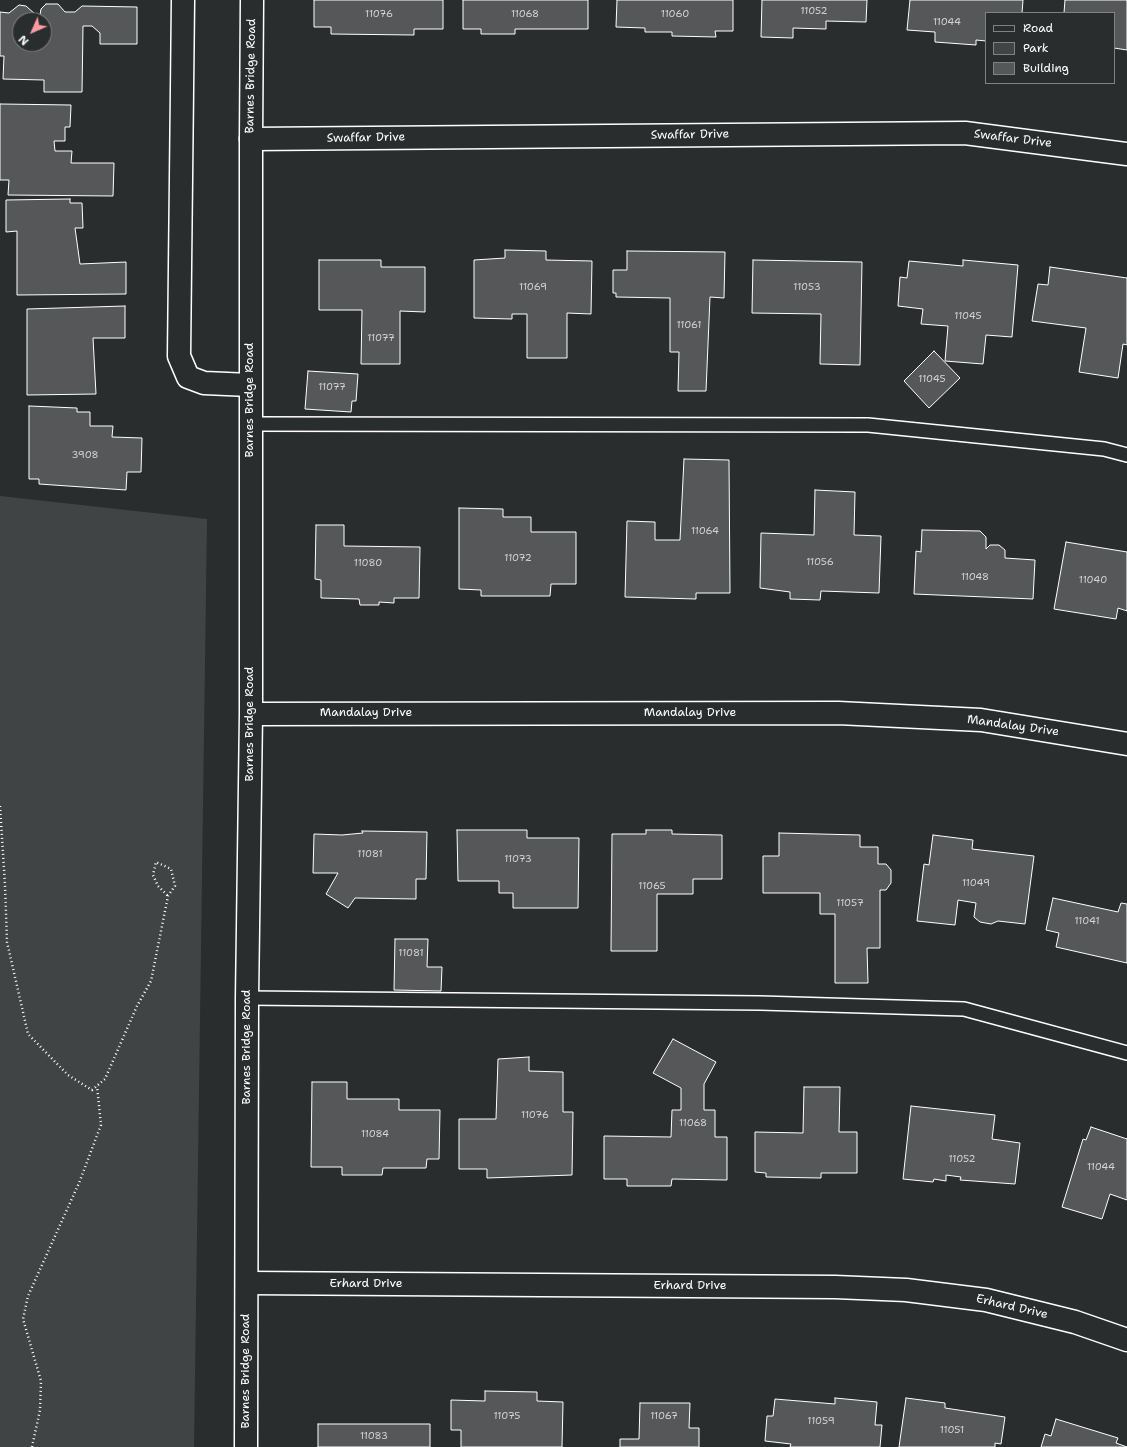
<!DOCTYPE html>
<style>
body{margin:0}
#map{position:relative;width:1127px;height:1447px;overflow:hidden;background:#2a2d2e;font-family:"Shantell Sans",sans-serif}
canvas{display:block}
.legend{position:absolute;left:985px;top:12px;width:130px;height:72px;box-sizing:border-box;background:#2a2d2e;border:1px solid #7f8182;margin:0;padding:5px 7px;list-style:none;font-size:12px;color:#fff}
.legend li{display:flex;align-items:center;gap:8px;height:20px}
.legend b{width:20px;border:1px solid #7f8182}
.north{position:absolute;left:12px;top:12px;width:40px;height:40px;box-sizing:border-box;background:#2a2d2e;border:1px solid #7f8182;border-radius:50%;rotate:225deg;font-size:11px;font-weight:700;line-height:16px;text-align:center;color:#fff}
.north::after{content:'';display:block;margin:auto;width:14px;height:18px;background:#ff9aa2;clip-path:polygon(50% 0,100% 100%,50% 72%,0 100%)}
</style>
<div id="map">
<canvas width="1127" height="1447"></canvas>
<ul class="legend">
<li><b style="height:5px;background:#2a2d2e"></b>Road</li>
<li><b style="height:11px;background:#414445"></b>Park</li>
<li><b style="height:11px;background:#555758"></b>Building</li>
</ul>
<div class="north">N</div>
</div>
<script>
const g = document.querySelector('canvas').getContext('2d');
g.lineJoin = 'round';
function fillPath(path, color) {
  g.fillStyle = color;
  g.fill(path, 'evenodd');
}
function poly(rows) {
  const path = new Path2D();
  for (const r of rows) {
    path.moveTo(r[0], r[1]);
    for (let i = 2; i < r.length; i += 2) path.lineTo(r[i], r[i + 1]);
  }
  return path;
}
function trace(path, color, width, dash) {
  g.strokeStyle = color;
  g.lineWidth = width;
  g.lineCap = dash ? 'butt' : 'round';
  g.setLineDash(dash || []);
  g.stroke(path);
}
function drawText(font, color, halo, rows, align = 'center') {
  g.font = font + ' "Shantell Sans",sans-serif';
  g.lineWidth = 4;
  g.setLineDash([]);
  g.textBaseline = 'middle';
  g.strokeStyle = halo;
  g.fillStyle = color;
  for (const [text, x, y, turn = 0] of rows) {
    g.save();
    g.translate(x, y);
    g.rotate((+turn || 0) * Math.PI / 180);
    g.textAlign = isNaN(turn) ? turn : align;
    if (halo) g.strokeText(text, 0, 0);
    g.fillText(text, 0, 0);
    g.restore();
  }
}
const green = poly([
 [0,496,207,519,194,1447,0,1447]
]);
const building = poly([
 [314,0,443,0,443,29,414,29,414,35,331,34,331,27,314,27,314,0],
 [463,0,588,0,588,29,515,29,515,34,481,34,481,29,463,29,463,0],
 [617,0,733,0,733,31,715,31,716,37,672,36,672,32,645,32,645,28,616,27,617,0],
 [762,0,867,0,866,22,826,21,826,29,793,28,793,38,761,37,762,0],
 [910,0,1023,0,1022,13,986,13,986,41,976,40,976,45,935,42,935,32,907,30,910,0],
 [1065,0,1127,0,1127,50,1114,48,1114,13,1064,13,1065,0],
 [46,4,58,4,65,12,75,12,82,6,137,7,137,44,100,44,100,33,92,26,83,26,82,92,44,92,44,80,3,79,4,56,0,56,0,12,9,13,19,5,26,6,36,15,40,15,41,9,46,4],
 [20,20,44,20,44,44,20,44,20,20],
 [0,104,71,105,70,127,65,127,65,141,54,141,55,151,72,151,71,163,114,163,113,196,8,195,9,180,0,180,0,104],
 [70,199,70,203,82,203,83,228,75,228,80,264,126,262,126,294,17,295,17,231,6,232,6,200,70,199],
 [505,250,546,251,546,260,592,261,591,314,567,313,567,358,527,358,527,314,512,314,512,319,474,318,474,260,505,258,505,250],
 [627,251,725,252,724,298,710,297,706,391,678,391,679,352,670,352,670,298,616,297,616,293,613,293,613,270,627,270,627,251],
 [319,260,381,260,381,267,425,267,425,312,400,311,400,364,361,364,362,310,319,310,319,260],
 [753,260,862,262,860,365,820,364,821,314,752,313,753,260],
 [963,260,1018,265,1012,337,986,335,983,364,945,361,948,326,921,324,923,309,898,306,900,277,907,278,909,261,963,266,963,260],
 [1050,267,1127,278,1127,345,1123,344,1118,378,1079,372,1086,328,1032,321,1038,284,1048,285,1050,267],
 [125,306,125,338,93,338,96,394,27,395,27,309,125,306],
 [934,351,960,378,929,408,904,381,934,351],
 [308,371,358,374,356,401,352,401,351,412,305,409,308,371],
 [29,406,77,408,77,412,90,412,90,426,113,426,112,437,142,438,141,472,127,472,126,490,39,484,39,479,29,479,29,406],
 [684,459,729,460,730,593,696,593,696,599,625,597,627,521,655,522,655,540,680,540,684,459],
 [815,490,855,492,854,535,881,536,879,593,821,591,820,600,790,599,790,592,760,588,761,533,814,535,815,490],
 [459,508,503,509,503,517,531,517,531,532,576,532,576,584,551,584,550,596,481,596,481,590,459,589,459,508],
 [316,525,344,525,344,546,420,547,419,598,394,598,394,603,379,602,379,605,360,605,359,599,321,598,321,580,315,579,316,525],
 [922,530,980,531,986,537,986,549,990,545,999,545,1005,550,1005,558,1035,560,1033,599,914,594,916,551,921,552,922,530],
 [1066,542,1127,552,1127,611,1118,608,1116,619,1054,609,1066,542],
 [457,830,527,830,527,838,579,838,578,908,513,908,513,893,499,893,499,881,458,881,457,830],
 [646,830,672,830,672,834,722,835,722,879,693,879,693,894,657,894,657,951,611,951,612,834,646,834,646,830],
 [362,831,427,832,426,879,416,879,416,899,355,898,348,908,326,894,338,873,313,873,314,834,342,835,363,833,362,831],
 [779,833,860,835,860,847,878,847,878,864,886,864,891,870,891,883,886,890,880,890,880,948,867,948,868,983,835,983,835,914,820,914,820,893,763,893,763,856,779,856,779,833],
 [933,835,973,840,972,849,1034,856,1025,924,998,921,991,924,980,922,974,917,976,903,958,900,955,925,917,921,924,864,929,865,933,835],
 [1053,898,1118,912,1121,903,1127,904,1127,963,1056,947,1059,933,1046,930,1053,898],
 [395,939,428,939,427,967,442,967,441,991,394,990,395,939],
 [673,1039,716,1062,704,1084,704,1110,715,1110,715,1137,727,1137,727,1180,672,1179,671,1186,627,1186,627,1179,604,1179,604,1136,671,1137,672,1110,681,1110,681,1088,653,1073,673,1039],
 [529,1057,529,1071,563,1072,563,1112,573,1112,572,1175,487,1178,487,1169,459,1169,459,1119,496,1119,498,1059,529,1057],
 [312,1082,347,1082,347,1099,399,1099,399,1110,440,1110,439,1159,427,1159,426,1168,383,1168,382,1175,342,1175,342,1167,311,1167,312,1082],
 [804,1087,840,1087,839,1132,857,1132,857,1173,821,1173,821,1178,766,1177,766,1173,755,1172,755,1132,803,1133,804,1087],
 [911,1106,995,1115,992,1139,1020,1143,1015,1184,960,1180,961,1177,946,1175,946,1181,934,1179,933,1182,903,1179,911,1106],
 [1091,1127,1127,1139,1127,1200,1110,1194,1102,1219,1062,1207,1083,1139,1086,1140,1091,1127],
 [485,1391,537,1392,537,1401,563,1402,562,1447,461,1447,461,1430,451,1430,451,1400,485,1401,485,1391],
 [835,1398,877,1402,875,1425,882,1425,880,1447,790,1447,791,1444,765,1441,767,1416,773,1416,775,1399,835,1404,835,1398],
 [906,1398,945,1403,945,1408,1005,1417,1001,1444,995,1443,995,1447,899,1447,906,1398],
 [640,1403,690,1403,689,1428,699,1428,699,1447,620,1447,620,1439,639,1439,640,1403],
 [1056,1419,1118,1438,1116,1443,1127,1447,1041,1447,1045,1434,1051,1436,1056,1419],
 [318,1424,430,1424,430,1447,318,1447,318,1424]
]);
const path = poly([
 [0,806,5,885,7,942,28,1034,68,1075,92,1090,105,1079,137,1006,151,981,168,896,175,886,171,869,156,862,153,875,158,886,168,896],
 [32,1447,40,1410,41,1381,23,1319,28,1296,79,1183,101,1125,97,1086]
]);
const service = poly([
 [250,424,868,425,1104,449,1127,455],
 [247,998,760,1003,964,1009,1127,1053]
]);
const minor = poly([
 [183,0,179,356,188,377,204,383,250,385],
 [251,139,965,133,1127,154],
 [247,1283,835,1287,906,1290,986,1300,1075,1322,1127,1340]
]);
const tertiary = poly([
 [251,714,838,713,981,720,1127,744],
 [246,1447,247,998,251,714,251,139,252,0]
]);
const numberNames = [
 ["11052",814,11],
 ["11076",379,14],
 ["11068",525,14],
 ["11060",675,14],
 ["11044",947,22],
 ["11069",533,287],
 ["11053",807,287],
 ["11045",968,316],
 ["11061",689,325],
 ["11077",381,338],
 ["11045",932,379],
 ["11077",332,387],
 ["3908",85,455],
 ["11064",705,531],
 ["11072",518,558],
 ["11056",820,562],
 ["11080",368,563],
 ["11048",975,577],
 ["11040",1093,580],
 ["11081",370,854],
 ["11073",518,859],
 ["11049",976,883],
 ["11065",652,886],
 ["11057",850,903],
 ["11041",1087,921],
 ["11081",411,953],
 ["11076",535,1115],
 ["11068",693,1123],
 ["11084",375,1134],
 ["11052",962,1159],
 ["11044",1101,1167],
 ["11075",507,1416],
 ["11067",664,1416],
 ["11059",821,1421],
 ["11051",952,1430],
 ["11083",374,1436]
];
const streetNames = [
 ["Barnes Bridge Road",251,76,-89],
 ["Swaffar Drive",690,135,-1],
 ["Swaffar Drive",366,138,-1],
 ["Swaffar Drive",1013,139,7],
 ["Barnes Bridge Road",250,400,-90],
 ["Mandalay Drive",366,713],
 ["Mandalay Drive",690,713],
 ["Barnes Bridge Road",250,724,-90],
 ["Mandalay Drive",1013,726,8],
 ["Barnes Bridge Road",247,1047,-90],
 ["Erhard Drive",366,1284],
 ["Erhard Drive",690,1286],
 ["Erhard Drive",1012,1307,13],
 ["Barnes Bridge Road",246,1371,-90]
];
fillPath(green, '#414445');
fillPath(building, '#555758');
trace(building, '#fff', 1);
trace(service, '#fff', 16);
trace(minor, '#fff', 25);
trace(tertiary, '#fff', 25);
trace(path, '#fff', 2.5, [1, 3]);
trace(service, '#2a2d2e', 13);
trace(minor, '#2a2d2e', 22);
trace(tertiary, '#2a2d2e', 22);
drawText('10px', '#d4d5d5', null, numberNames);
drawText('12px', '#fff', '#2a2d2e', streetNames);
</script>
